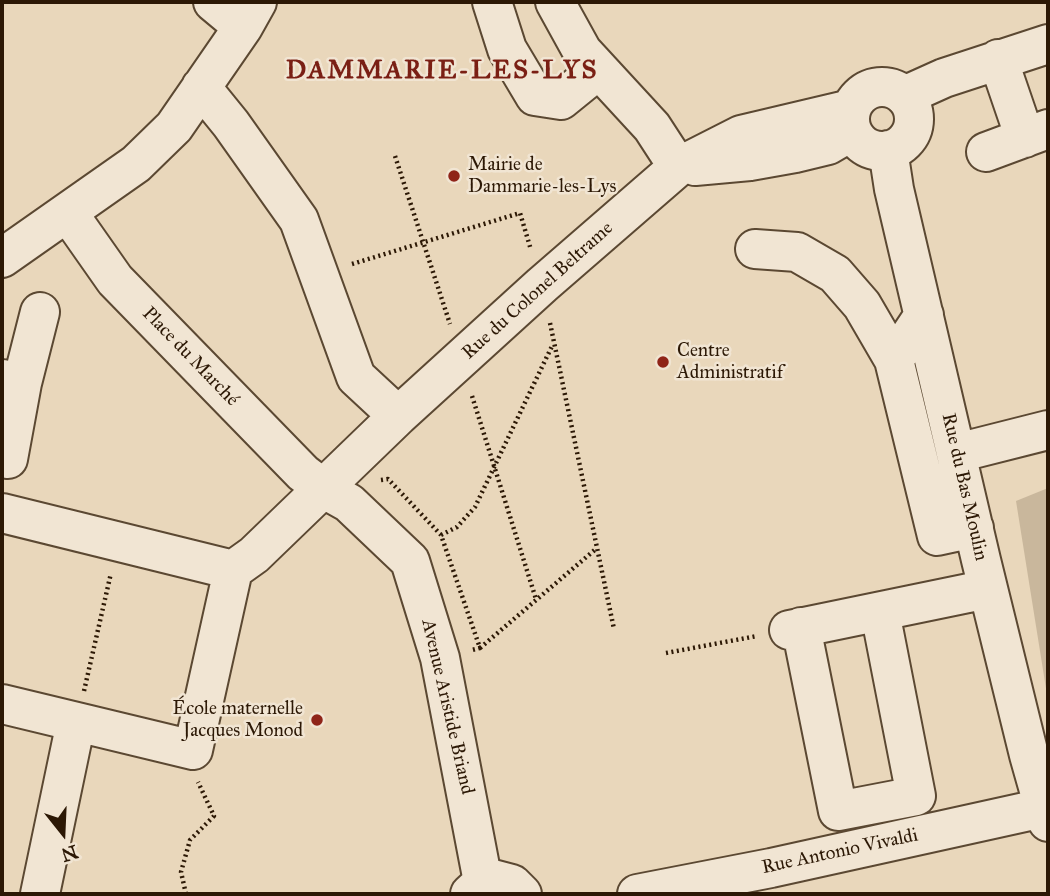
<!DOCTYPE html>
<meta charset="utf-8">
<style>
body{margin:0}
#map{position:relative;width:1050px;height:896px;overflow:hidden;background:#e9d7bb;font-family:"IM FELL Great Primer",serif}
canvas{display:block}
.frame{position:absolute;inset:0;border:4px solid #2c1805;pointer-events:none}
.north{position:absolute;left:28px;top:798px;width:70px;height:70px;-webkit-text-stroke:5px #f1e5d3;paint-order:stroke;rotate:162deg;font-size:19px;font-weight:700;line-height:28px;text-align:center;color:#2c1805}
.north::after{content:'';display:block;margin:auto;width:24px;height:32px;background:#2c1805;clip-path:polygon(50% 0,100% 100%,50% 72%,0 100%)}
</style>
<div id="map">
<canvas width="1050" height="896"></canvas>
<div class="frame"></div>
<div class="north">N</div>
</div>
<script>
const g = document.querySelector('canvas').getContext('2d');
g.lineJoin = 'round';
function fillPath(path, color) {
  g.fillStyle = color;
  g.fill(path, 'evenodd');
}
function poly(rows) {
  const path = new Path2D();
  for (const r of rows) {
    if (r.length === 3) {
      path.moveTo(r[0] + r[2], r[1]);
      path.arc(r[0], r[1], r[2], 0, 2 * Math.PI);
      continue;
    }
    path.moveTo(r[0], r[1]);
    for (let i = 2; i < r.length; i += 2) path.lineTo(r[i], r[i + 1]);
  }
  return path;
}
function trace(path, color, width, dash) {
  g.strokeStyle = color;
  g.lineWidth = width;
  g.lineCap = dash ? 'butt' : 'round';
  g.setLineDash(dash || []);
  g.stroke(path);
}
function drawText(font, color, halo, rows, align = 'center') {
  g.font = font + ' "IM FELL Great Primer",serif';
  g.lineWidth = 5;
  g.setLineDash([]);
  g.textBaseline = 'middle';
  g.strokeStyle = halo;
  g.fillStyle = color;
  for (const [text, x, y, turn = 0] of rows) {
    g.save();
    g.translate(x, y);
    g.rotate((+turn || 0) * Math.PI / 180);
    g.textAlign = isNaN(turn) ? turn : align;
    if (halo) g.strokeText(text, 0, 0);
    g.fillText(text, 0, 0);
    g.restore();
  }
}
const green = poly([
 [1048,488,1048,701,1016,501]
]);
const path = poly([
 [395,156,450,324],
 [352,264,520,213,531,250],
 [550,323,614,629],
 [472,396,536,599],
 [381,480,388,479,441,535,480,648,472,650],
 [441,535,457,527,475,507,553,344],
 [480,648,597,548],
 [666,653,757,636],
 [84,691,111,573],
 [186,894,181,872,190,840,214,816,198,782]
]);
const minor = poly([
 [213,2,243,27],
 [492,2,507,49,535,96,561,100,598,70],
 [555,2,582,51,652,127,678,167],
 [998,59,1025,138],
 [201,87,231,124,299,220,356,377,398,416],
 [882,119,32],
 [904,96,944,78,1048,44],
 [888,150,894,189,981,560,1029,755,1048,822],
 [986,152,1048,129],
 [695,166,750,161,795,153,828,145,852,131],
 [68,213,115,280,303,473,324,489,349,503,410,561,440,658,483,882],
 [755,249,797,252,835,274,862,305,894,360],
 [2,258,136,164,174,127,243,27,257,2],
 [924,315,894,360,937,536,974,528],
 [2,379,22,383,8,459],
 [22,383,40,312],
 [957,453,1048,430],
 [2,513,233,570],
 [801,627,838,811,916,796,880,612],
 [789,630,988,589],
 [2,704,193,750,233,570,254,555,398,416,542,285,678,167,741,135,851,109],
 [40,894,76,722],
 [470,894,483,882,493,879,512,884,522,894],
 [637,894,771,868,1043,808]
]);
const markers = [
 [454,176,7,"#8f2418"],
 [663,362,7,"#8f2418"],
 [317,720,7,"#8f2418"]
];
const poiNames = [
 ["Mairie de",468,165],
 ["Dammarie-les-Lys",468,187],
 ["Centre",677,351],
 ["Administratif",677,373],
 ["École maternelle",303,709,"right"],
 ["Jacques Monod",303,731,"right"]
];
const streetNames = [
 ["Rue du Colonel Beltrame",538,291,-42],
 ["Place du Marché",190,357,46],
 ["Rue du Bas Moulin",964,487,77],
 ["Avenue Aristide Briand",447,707,77],
 ["Rue Antonio Vivaldi",840,852,-12]
];
const districtNames = [
 ["DAMMARIE-LES-LYS",442,72]
];
fillPath(green, '#c9b79c');
trace(minor, '#5b4832', 42);
trace(path, '#2c1805', 4.5, [2, 3.5]);
trace(minor, '#f1e5d3', 38);
for (const [x, y, r, color] of markers) {
  const dot = new Path2D();
  dot.arc(x, y, r, 0, 2 * Math.PI);
  g.fillStyle = color;
  g.fill(dot);
  trace(dot, '#f1e5d3', 2.5);
}
drawText('19px', '#2c1805', '#f1e5d3', poiNames, 'left');
drawText('19px', '#2c1805', '#f1e5d3', streetNames);
g.letterSpacing = '2px';
drawText('bold 26px', '#7a1f14', '#f1e5d3', districtNames);
g.letterSpacing = '0px';
</script>
